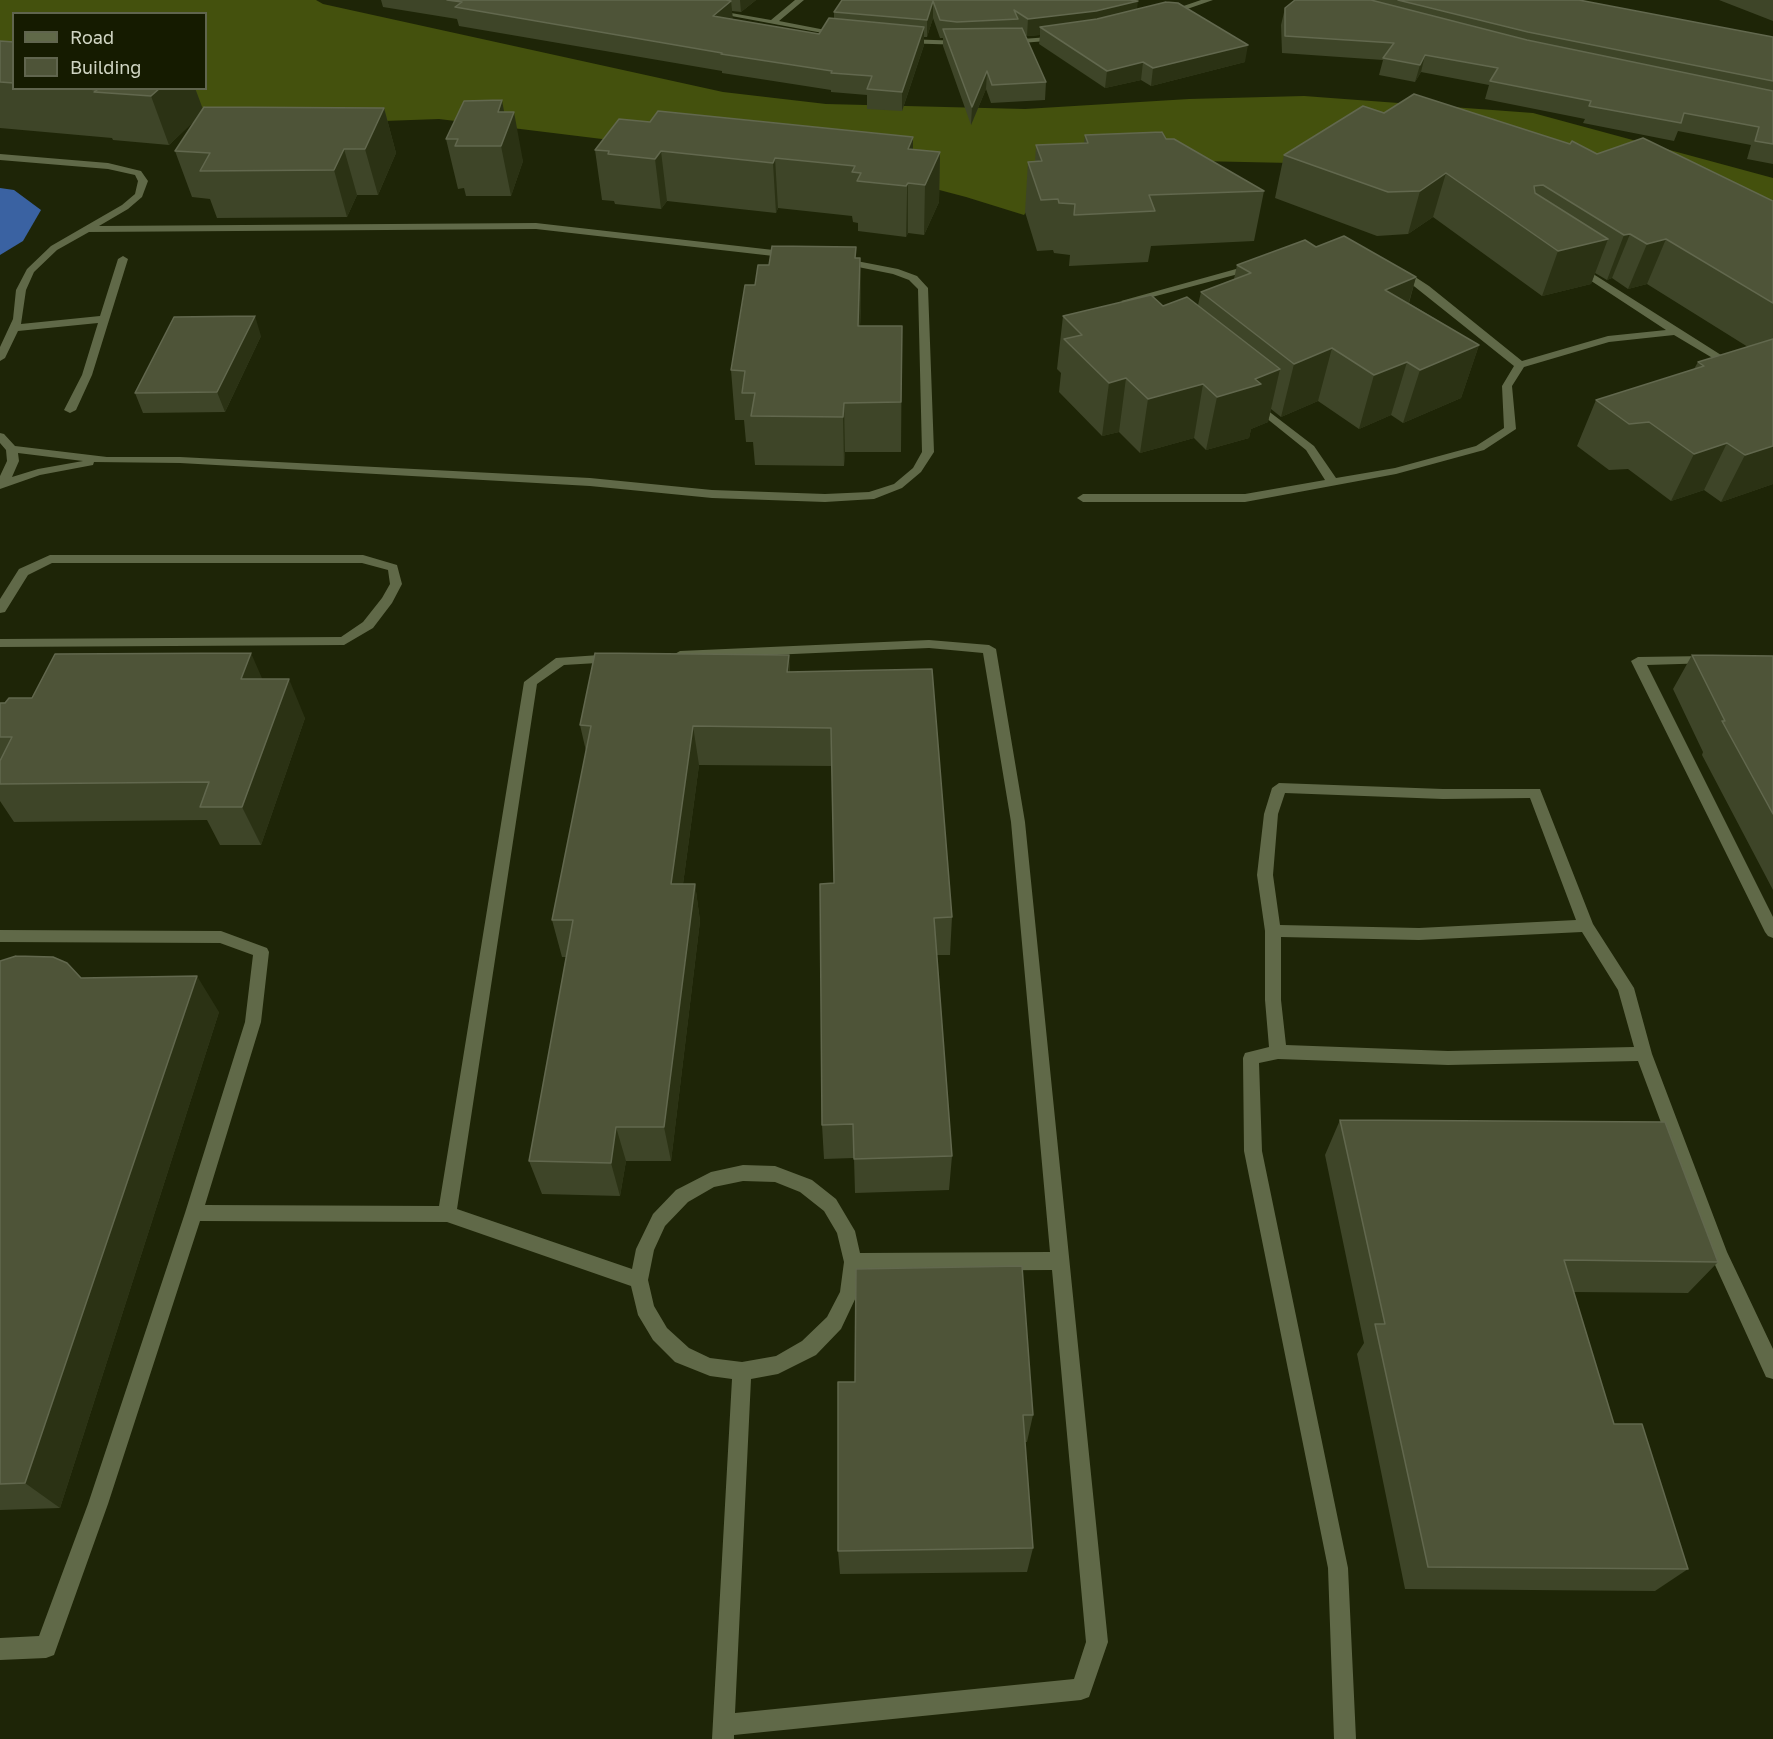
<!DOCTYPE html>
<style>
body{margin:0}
#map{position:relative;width:1773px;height:1739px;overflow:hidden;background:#1e2507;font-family:"Golos Text",sans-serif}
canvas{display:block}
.legend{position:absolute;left:12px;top:12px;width:195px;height:78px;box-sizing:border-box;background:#151b00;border:2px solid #60654e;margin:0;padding:8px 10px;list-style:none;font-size:18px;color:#d0d5c3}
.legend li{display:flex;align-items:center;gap:12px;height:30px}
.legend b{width:30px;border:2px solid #60654e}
</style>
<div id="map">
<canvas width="1773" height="1739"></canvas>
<ul class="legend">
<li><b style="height:8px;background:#606948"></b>Road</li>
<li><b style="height:16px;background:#4e5438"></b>Building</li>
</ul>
</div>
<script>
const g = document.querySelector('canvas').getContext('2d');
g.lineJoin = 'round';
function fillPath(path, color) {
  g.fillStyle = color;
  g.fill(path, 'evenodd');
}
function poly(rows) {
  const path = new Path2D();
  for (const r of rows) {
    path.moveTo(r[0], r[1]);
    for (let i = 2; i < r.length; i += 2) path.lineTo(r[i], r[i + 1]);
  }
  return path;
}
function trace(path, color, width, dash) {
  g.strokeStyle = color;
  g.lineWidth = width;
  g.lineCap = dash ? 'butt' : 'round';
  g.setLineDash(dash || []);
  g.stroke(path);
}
const forest = poly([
 [0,0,316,0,323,4,723,92,826,104,1025,109,1189,99,1304,96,1533,113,1773,178,1773,217,1291,163,1150,160,1042,187,1024,215,966,197,871,172,439,119,218,127,189,91,156,89,206,88,206,14,14,14,13,78,0,77]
]);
const water = poly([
 [0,188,14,190,41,210,23,241,0,255]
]);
const minor = poly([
 [795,0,804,0,779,21,841,33,845,35,844,37,710,12,714,10,771,20,795,0],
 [1201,0,1213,0,1170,15,1163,13,1201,0],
 [1062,36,1063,38,1059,40,1009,44,1005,42,1009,40,1062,36],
 [904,39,964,41,968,43,964,45,901,43,901,39,904,39],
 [0,154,108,163,141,171,148,181,142,197,128,209,99,226,536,223,791,252,796,255,791,258,536,229,89,232,57,250,34,272,26,290,21,324,100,316,118,259,123,256,128,259,92,375,76,410,70,413,64,410,82,375,98,323,18,331,5,358,0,361,0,347,13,319,16,290,27,269,51,246,122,205,135,194,138,181,135,175,108,169,0,160,0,154],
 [841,258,898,269,917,276,928,288,934,452,921,472,902,488,874,499,825,502,712,498,590,486,180,463,94,462,93,465,40,475,0,489,0,476,7,461,6,450,0,443,0,433,4,434,15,446,107,457,180,457,590,478,712,490,825,494,869,492,894,484,913,468,922,452,918,289,909,280,893,274,838,263,838,259,841,258],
 [18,453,83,461,38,469,12,477,19,461,18,453],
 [1254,264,1257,265,1257,269,1126,304,1121,301,1254,264],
 [1573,265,1579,265,1740,367,1735,370,1731,369,1674,335,1609,342,1524,367,1512,386,1516,429,1484,450,1396,474,1245,502,1083,502,1077,498,1083,494,1245,494,1325,480,1306,450,1250,405,1248,403,1254,400,1314,446,1336,478,1395,468,1476,446,1504,428,1502,386,1514,366,1395,271,1403,269,1429,286,1522,361,1608,336,1666,330,1573,269,1573,265],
 [50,555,363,555,397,565,402,584,392,603,373,628,344,645,0,647,0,639,341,637,363,622,382,598,390,584,388,570,362,563,52,563,28,575,5,612,0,613,0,599,19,569,50,555],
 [929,640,989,645,996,649,1025,822,1108,1642,1089,1697,1081,1700,734,1735,734,1739,712,1739,732,1379,710,1376,675,1362,653,1340,638,1315,631,1286,447,1222,200,1221,108,1504,54,1655,46,1658,0,1660,0,1638,39,1636,88,1504,185,1213,245,1022,253,955,220,943,0,942,0,930,221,931,267,948,269,952,261,1022,205,1205,439,1206,524,682,556,658,614,654,621,658,614,662,564,665,537,684,457,1209,632,1269,636,1249,653,1214,676,1190,711,1172,743,1165,775,1166,812,1180,836,1199,855,1231,860,1253,1050,1252,1011,822,983,653,929,648,680,659,673,655,680,651,929,640],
 [743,1181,775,1182,800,1192,824,1211,837,1233,844,1262,840,1292,827,1317,802,1341,776,1356,742,1362,710,1358,689,1348,667,1328,654,1306,648,1280,654,1250,665,1226,688,1202,714,1187,743,1181],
 [1052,1270,1086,1642,1074,1679,735,1713,751,1379,778,1374,816,1355,841,1329,858,1293,861,1271,1052,1270],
 [1707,656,1714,660,1712,663,1647,665,1773,917,1773,938,1768,936,1765,932,1631,661,1638,657,1707,656],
 [1279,783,1443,789,1540,789,1593,924,1634,988,1652,1054,1727,1252,1773,1349,1773,1379,1766,1377,1710,1254,1638,1061,1448,1065,1278,1059,1259,1063,1262,1151,1348,1568,1356,1739,1334,1739,1328,1568,1244,1151,1243,1058,1245,1053,1269,1047,1265,1000,1265,931,1257,875,1264,814,1272,788,1279,783],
 [1285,793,1443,799,1530,798,1576,920,1419,928,1280,925,1273,875,1278,814,1285,793],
 [1582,932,1618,990,1634,1047,1448,1051,1286,1045,1281,1000,1281,937,1419,940,1582,932]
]);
const wall = poly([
 [381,0,756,0,741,12,732,11,732,19,819,34,834,19,834,12,842,0,1129,0,1137,9,1245,62,1151,86,1141,80,1105,88,1039,44,1040,35,1027,36,1025,35,1046,82,1045,100,991,103,986,89,971,125,943,46,943,38,940,38,933,18,927,37,924,37,924,45,902,111,867,109,867,95,831,92,831,90,722,73,722,71,459,26,457,19,383,7],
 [1295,0,1579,0,1773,37,1773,164,1747,159,1751,145,1678,131,1674,141,1583,123,1585,119,1485,99,1489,85,1421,72,1415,82,1379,75,1383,60,1282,53,1281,25,1285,8],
 [1719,0,1773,0,1773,21],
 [0,41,14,42,14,88,195,88,202,109,384,108,396,153,378,195,357,195,347,217,217,218,210,199,192,197,175,151,195,120,169,145,113,140,112,138,0,128],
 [504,112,523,161,511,196,466,196,464,188,458,189,446,139],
 [1384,113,1597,154,1773,201,1773,484,1721,502,1704,490,1671,501,1628,469,1609,470,1577,446,1596,400,1694,369,1698,362,1748,347,1647,284,1628,289,1612,278,1607,280,1595,273,1591,284,1542,296,1433,217,1408,234,1377,236,1275,198,1284,155],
 [650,122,913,137,913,149,940,152,939,202,924,235,908,233,906,237,858,231,858,223,853,222,852,216,778,208,776,213,667,201,661,209,615,204,614,201,602,200,595,150],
 [1085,135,1166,139,1264,191,1254,241,1151,246,1148,262,1069,266,1070,255,1054,253,1053,250,1037,251,1025,212,1028,162,1035,162,1036,145,1084,143],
 [1316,247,1416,277,1409,303,1479,345,1461,398,1403,423,1391,415,1359,429,1318,401,1281,417,1271,409,1268,422,1251,429,1249,438,1206,450,1194,438,1140,453,1119,432,1102,436,1059,392,1061,373,1057,369,1063,316,1163,306,1198,305,1201,292,1234,279,1237,265],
 [860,258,861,306,860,326,902,326,901,452,845,452,844,466,755,465,753,442,746,442,744,420,735,420,731,370,755,285,769,265],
 [261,336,225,412,143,413,135,393],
 [789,655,790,672,932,669,952,917,950,955,937,955,952,1156,949,1190,855,1193,854,1158,824,1159,822,1125,834,883,832,766,699,765,683,884,695,884,700,921,671,1161,626,1161,620,1196,542,1194,529,1161,566,957,562,957,552,920,586,751,580,725],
 [1692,655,1773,656,1773,890,1702,755,1703,752,1673,689],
 [263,679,305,718,261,845,220,845,207,820,14,822,0,801,0,703,32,698],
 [0,961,81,978,219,1012,60,1508,0,1510],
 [1340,1120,1718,1262,1688,1293,1574,1292,1614,1424,1688,1569,1655,1591,1405,1589,1357,1354,1364,1343,1325,1155],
 [838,1382,1033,1415,1027,1442,1025,1442,1033,1548,1027,1572,840,1574,838,1551]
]);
const shadedWall = poly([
 [740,0,756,0,741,12],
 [731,1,733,19,713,16],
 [933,1,933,18,927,37,927,20],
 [1138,1,1136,18,1040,27,1040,35,1027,36,1028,19],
 [924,27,924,45,902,111,902,92],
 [1248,45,1245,62,1151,86,1153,68],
 [1425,55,1421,72,1415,82,1420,65],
 [1143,62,1141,80,1105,88,1107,71],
 [987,71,986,89,971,125,972,107],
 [160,88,195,88,204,112,169,145,151,96],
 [502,100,507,128,514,112,523,161,511,196,501,146,498,112],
 [384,108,396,153,378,195,365,149],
 [913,137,913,183,908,183,908,233,906,237,908,149],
 [344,149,357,195,347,217,334,170],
 [661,151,667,201,661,209,655,159],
 [940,152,939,202,924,235,925,185],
 [775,158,778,208,776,213,773,163],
 [1446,173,1433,217,1408,234,1420,191],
 [1630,234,1612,278,1607,280,1624,235],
 [1608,239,1591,284,1542,296,1558,251],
 [1666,239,1647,284,1628,289,1647,244],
 [860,258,861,306,858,375,858,326],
 [1416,277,1401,329,1385,290],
 [255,316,261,336,225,412,217,392],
 [1479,345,1461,398,1403,423,1420,370],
 [1332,348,1318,401,1281,417,1294,364],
 [1407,362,1391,415,1359,429,1374,375],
 [1280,369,1268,422,1251,429,1249,438,1206,450,1217,397,1255,379],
 [1126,378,1119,432,1102,436,1109,383],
 [1203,384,1194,438,1140,453,1148,399],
 [844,403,845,452,844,466,843,417],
 [1727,443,1704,490,1671,501,1694,454],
 [1773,446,1773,484,1721,502,1745,455],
 [251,653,268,692,241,679],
 [789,655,791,694,787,672],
 [289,679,305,718,261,845,242,807],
 [693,726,699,765,678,921,671,884],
 [695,884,700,921,671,1161,664,1127],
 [197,976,219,1012,60,1508,25,1483],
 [616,1127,626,1161,620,1196,611,1163]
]);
const building = poly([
 [447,0,726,0,731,1,713,16,819,34,829,18,924,27,902,92,867,89,872,76,831,73,832,71,721,54,722,53,455,7,462,2,447,0],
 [842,0,1129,0,1138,1,1096,11,1028,19,1014,10,1018,19,957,22,940,20,933,1,927,20,834,12,842,0],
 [1295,0,1371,0,1527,40,1773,91,1773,144,1755,141,1759,127,1684,113,1681,123,1589,106,1591,101,1490,81,1498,68,1425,55,1420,65,1383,58,1394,43,1285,36,1285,8,1295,0],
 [1398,0,1579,0,1773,37,1773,81,1528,32,1398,0],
 [1166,2,1178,3,1248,45,1153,68,1143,62,1107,71,1040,27,1097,19,1166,2],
 [1022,28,1046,82,992,85,987,71,972,107,943,29,1022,28],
 [0,41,14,42,14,83,0,82,0,41],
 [82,88,160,88,151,96,94,92,97,90,82,88],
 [1414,94,1570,144,1572,141,1597,154,1643,138,1773,201,1773,303,1666,239,1647,244,1630,234,1624,235,1543,185,1534,186,1535,193,1608,239,1558,251,1446,173,1420,191,1388,192,1284,155,1363,106,1384,113,1414,94],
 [502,100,498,112,514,112,501,146,455,146,458,139,446,139,464,101,502,100],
 [204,107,384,108,365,149,344,149,334,170,200,171,210,153,175,151,204,107],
 [658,111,913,137,908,149,940,152,925,185,908,183,906,186,857,181,861,173,852,172,855,166,775,158,773,163,661,151,655,159,608,154,609,151,595,150,619,119,650,122,658,111],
 [1162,132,1166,139,1174,139,1264,191,1149,195,1155,211,1074,215,1075,204,1059,203,1058,199,1041,200,1028,162,1042,161,1036,145,1088,143,1085,135,1162,132],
 [1344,236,1416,277,1385,290,1479,345,1420,370,1407,362,1374,375,1332,348,1294,364,1201,292,1251,273,1237,265,1305,240,1316,247,1344,236],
 [772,246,856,247,855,258,860,258,858,326,902,326,901,402,844,403,843,417,751,416,755,393,742,393,745,371,731,370,745,285,755,285,758,265,769,265,772,246],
 [1151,295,1163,306,1187,297,1280,369,1255,379,1261,384,1217,397,1203,384,1148,399,1126,378,1109,383,1064,339,1082,335,1063,316,1151,295],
 [255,316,217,392,135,393,174,317,255,316],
 [1773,339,1773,446,1745,455,1727,443,1694,454,1649,422,1629,424,1596,400,1704,366,1698,362,1773,339],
 [251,653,241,679,289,679,242,807,200,807,209,782,0,784,0,761,12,737,0,737,0,703,5,703,9,698,32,698,55,654,251,653],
 [595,653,789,655,787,672,932,669,952,917,934,918,952,1156,854,1159,853,1124,822,1125,820,884,834,883,831,728,693,726,671,884,695,884,664,1127,616,1127,611,1163,529,1161,573,920,552,920,591,726,580,725,595,653],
 [1692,655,1773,656,1773,814,1722,721,1725,721,1692,655],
 [16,956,53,957,67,963,81,978,197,976,25,1483,0,1484,0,961,16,956],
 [1340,1120,1665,1122,1718,1262,1564,1260,1614,1424,1642,1424,1688,1569,1428,1567,1375,1324,1385,1324,1340,1120],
 [1022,1266,1033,1415,1023,1415,1033,1548,838,1551,838,1382,855,1382,856,1269,1022,1266]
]);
fillPath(forest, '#44510d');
fillPath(water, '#3a62a2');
fillPath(minor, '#606948');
fillPath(wall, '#3e4528');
fillPath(shadedWall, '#2b3214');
fillPath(building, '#4e5438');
trace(building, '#62684e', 1.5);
</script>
